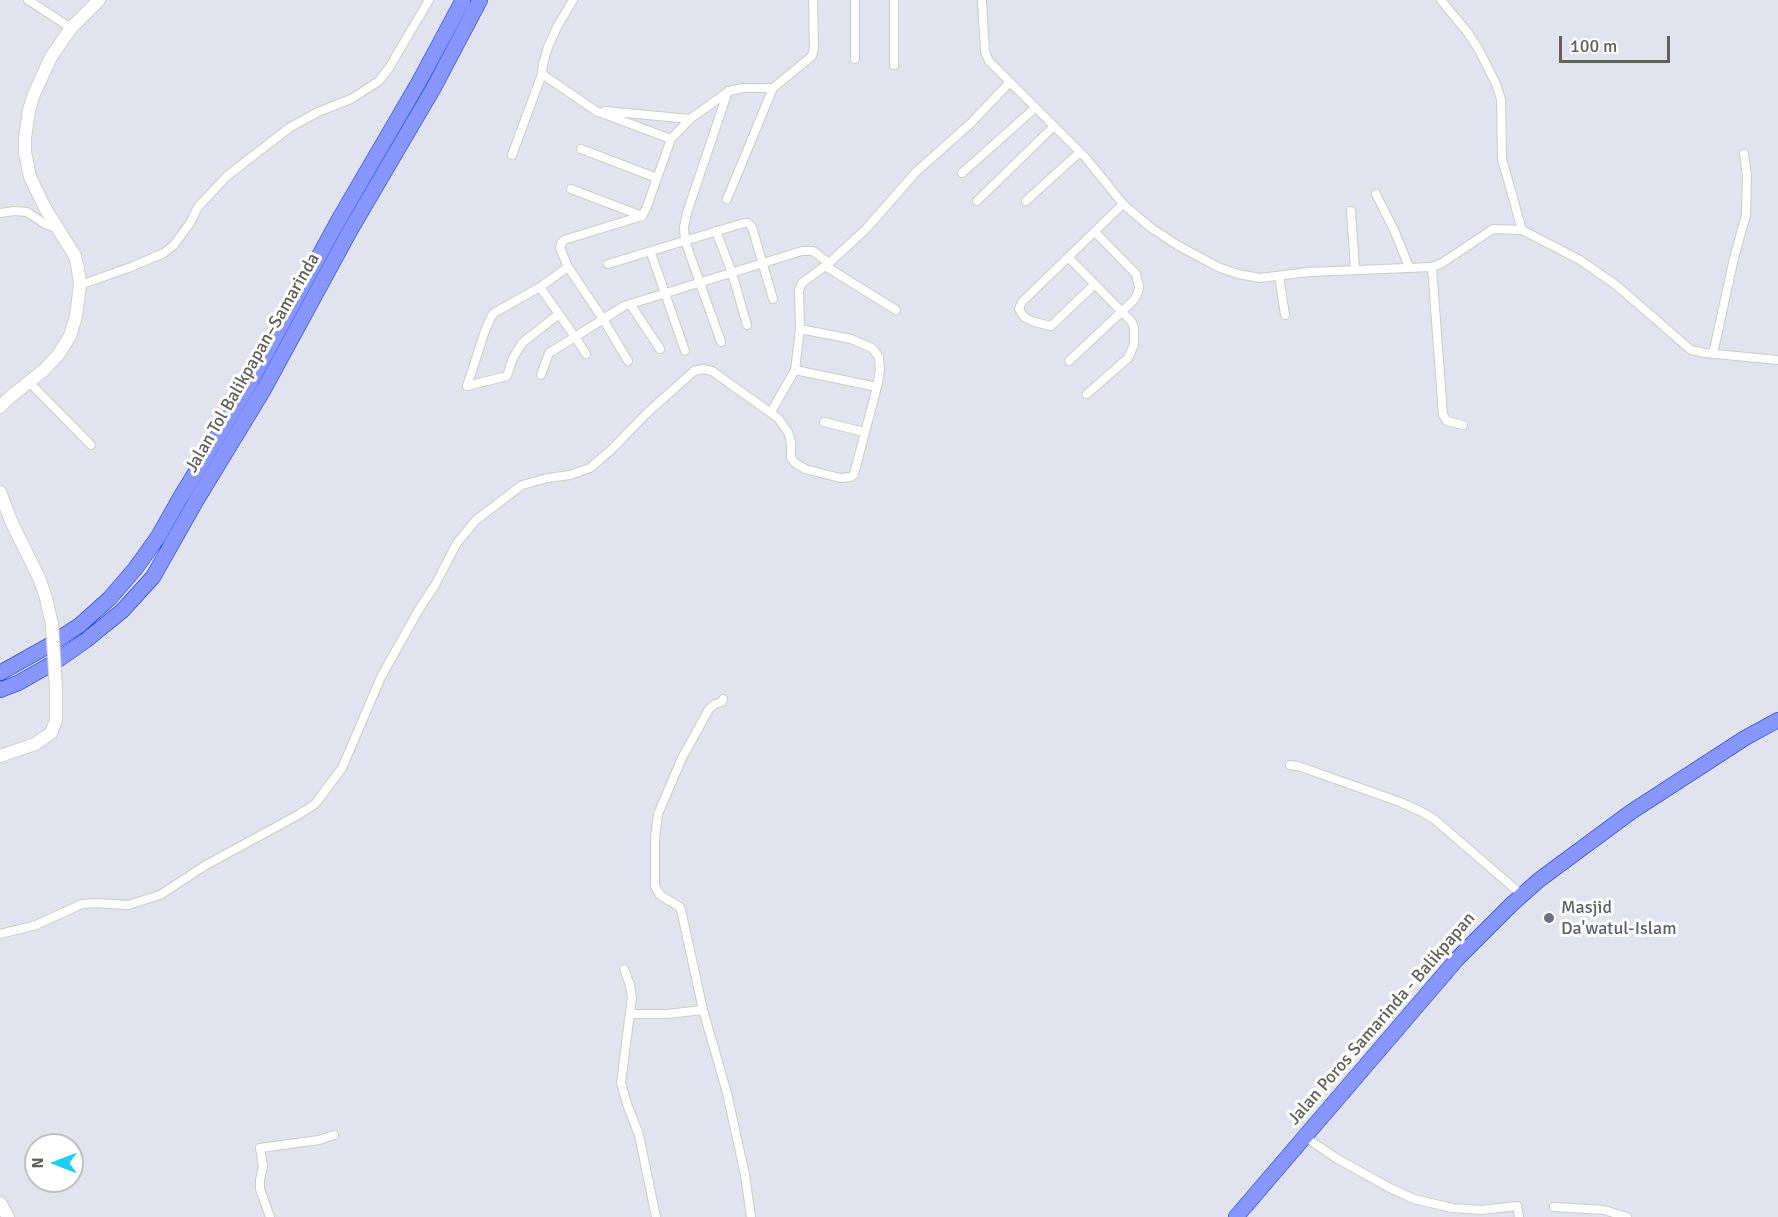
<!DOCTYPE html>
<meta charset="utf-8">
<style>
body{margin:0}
#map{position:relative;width:1778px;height:1217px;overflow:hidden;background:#e1e3ee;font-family:Signika,sans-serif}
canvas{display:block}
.north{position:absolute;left:24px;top:1133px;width:60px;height:60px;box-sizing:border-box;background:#fff;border:2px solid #c1c0bd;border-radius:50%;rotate:270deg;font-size:16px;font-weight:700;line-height:24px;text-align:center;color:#64615a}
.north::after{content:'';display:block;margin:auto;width:21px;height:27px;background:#1eccf8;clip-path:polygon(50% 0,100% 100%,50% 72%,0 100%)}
.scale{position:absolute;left:1559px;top:36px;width:111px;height:27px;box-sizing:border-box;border:3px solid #64615a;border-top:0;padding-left:8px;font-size:18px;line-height:21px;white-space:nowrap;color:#64615a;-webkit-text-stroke:4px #fff;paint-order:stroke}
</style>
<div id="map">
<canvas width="1778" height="1217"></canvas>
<div class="north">N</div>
<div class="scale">100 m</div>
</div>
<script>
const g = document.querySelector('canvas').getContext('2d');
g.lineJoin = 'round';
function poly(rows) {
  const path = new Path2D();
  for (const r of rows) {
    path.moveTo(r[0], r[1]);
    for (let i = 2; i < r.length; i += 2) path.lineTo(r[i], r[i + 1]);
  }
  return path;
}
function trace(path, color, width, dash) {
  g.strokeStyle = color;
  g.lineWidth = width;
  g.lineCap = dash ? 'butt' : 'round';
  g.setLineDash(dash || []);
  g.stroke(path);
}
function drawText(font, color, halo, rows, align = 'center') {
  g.font = font + ' Signika,sans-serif';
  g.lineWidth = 6;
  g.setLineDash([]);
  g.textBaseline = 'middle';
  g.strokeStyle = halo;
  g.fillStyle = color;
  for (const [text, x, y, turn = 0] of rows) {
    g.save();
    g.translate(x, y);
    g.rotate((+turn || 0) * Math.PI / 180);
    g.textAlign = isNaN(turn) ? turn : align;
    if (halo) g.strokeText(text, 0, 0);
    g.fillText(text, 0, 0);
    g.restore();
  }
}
const street = poly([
 [28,0,71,28],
 [573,0,557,27,548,47,543,64,542,74,596,111,671,139],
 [855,0,855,59],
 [894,0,894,65],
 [982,0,985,52,989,61,1085,157,1123,204,1150,227,1177,245,1218,267,1238,274,1260,278,1309,272,1432,267,1442,263,1493,229,1522,230,1580,260,1616,285,1691,350,1705,353,1778,360],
 [1441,0,1468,33,1479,50,1496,84,1501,99,1502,159,1522,230],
 [605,111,690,119],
 [581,149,657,178],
 [512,155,542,74],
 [962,173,1035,108],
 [571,189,642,216],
 [1376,194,1394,230,1409,267],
 [727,199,773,88],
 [977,201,1054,126],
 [1026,201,1080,152],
 [1351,211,1355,269],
 [0,213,14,211,27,212,45,224,58,229],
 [716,231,732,273,747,325],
 [651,253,685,351],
 [1069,258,1132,322,1134,328,1134,345,1128,358,1087,394],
 [608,264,744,223,748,223,752,227,773,299],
 [825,266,896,310],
 [568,267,560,248,561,244,564,240,642,216,646,209,671,139,690,119,729,91,743,88,773,88,812,56,814,49,813,0],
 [1432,267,1443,415,1447,421,1463,425],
 [1279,276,1285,315],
 [80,285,131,267,164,253,174,245,190,223,198,207,227,176,289,128,318,112,351,99,379,81,389,68,429,0],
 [1094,285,1051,326,1034,322,1024,317,1019,309,1022,302,1123,204],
 [540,287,568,267,603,319,628,361],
 [630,304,660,349],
 [721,342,685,241,684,227,687,213,728,91],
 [1713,354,1734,258,1746,215,1747,176,1744,154],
 [1069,361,1133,301,1137,295,1139,287,1136,274,1095,232],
 [795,370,877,387],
 [541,375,549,353,575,337,586,354],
 [30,383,91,445],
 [467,386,485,331,491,317,494,313,540,287,575,337,624,306,802,251,813,251,829,263],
 [467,386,507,376,513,358,522,343,559,314],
 [771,412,795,370,800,329,799,290,802,283,829,263,866,229,916,172,971,123,1009,83],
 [824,422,864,432],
 [723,699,722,702,715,704,709,709,682,758,658,814,655,838,655,886,660,895,680,907,682,914,703,1010,727,1093,745,1175,751,1217],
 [1290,765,1298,766,1400,802,1420,811,1434,819,1522,895],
 [0,934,36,925,82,904,95,903,128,905,160,895,206,865,298,815,315,804,342,768,381,677,418,611,435,585,457,543,476,520,522,485,548,478,570,475,590,468,612,449,647,413,694,371,703,369,712,371,778,418,788,432,791,442,791,458,795,463,805,469,840,478,851,477,854,474,877,387,880,370,879,357,872,348,851,339,800,329],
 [624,969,630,985,632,997,621,1083,627,1104,639,1135,656,1217],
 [630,1014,667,1014,703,1010],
 [1305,1137,1336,1158,1388,1187,1414,1199,1452,1208,1481,1210,1517,1206,1519,1217],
 [1554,1207,1604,1210,1627,1217],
 [270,1217,260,1189,260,1180,263,1166,260,1148,319,1140,334,1135]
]);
const secondary = poly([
 [0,407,10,397,44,370,58,355,70,336,76,316,80,285,78,269,75,256,45,208,30,177,25,152,25,138,29,110,34,94,51,57,71,28,99,0],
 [0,492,11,521,40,580,46,598,52,624],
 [0,756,35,744,51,733,56,721,56,689],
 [0,1203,8,1217]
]);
const highway = poly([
 [0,673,48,646,80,625,110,598,135,569,158,537,180,498,251,381,338,221,419,82,463,0],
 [0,690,18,683,55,662,85,641,122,611,153,577,196,501,264,389,351,229,433,89,480,0],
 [1236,1217,1458,958,1512,904,1539,880,1631,812,1745,738,1778,720]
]);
const secondaryBridge = poly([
 [52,624,56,689]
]);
const markers = [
 [1549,918,6,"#6b7280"]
];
const streetNames = [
 ["Jalan Tol Balikpapan–Samarinda",253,363,-60],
 ["Jalan Poros Samarinda - Balikpapan",1382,1019,-49]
];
const worshipNames = [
 ["Masjid",1561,908],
 ["Da'watul-Islam",1561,929]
];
trace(street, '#ceccc5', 10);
trace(secondary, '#d2cfc7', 14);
trace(highway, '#002ef0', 16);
trace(street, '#fff', 8);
trace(secondary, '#fff', 12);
trace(highway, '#8897ff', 15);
trace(secondaryBridge, '#d2cfc7', 14, []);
trace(secondaryBridge, '#fff', 12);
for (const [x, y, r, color] of markers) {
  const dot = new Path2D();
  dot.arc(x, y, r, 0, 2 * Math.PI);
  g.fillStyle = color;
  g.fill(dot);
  trace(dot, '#fff', 2);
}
drawText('18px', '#64615a', '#fff', streetNames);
drawText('18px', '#5b616d', '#fff', worshipNames, 'left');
</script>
